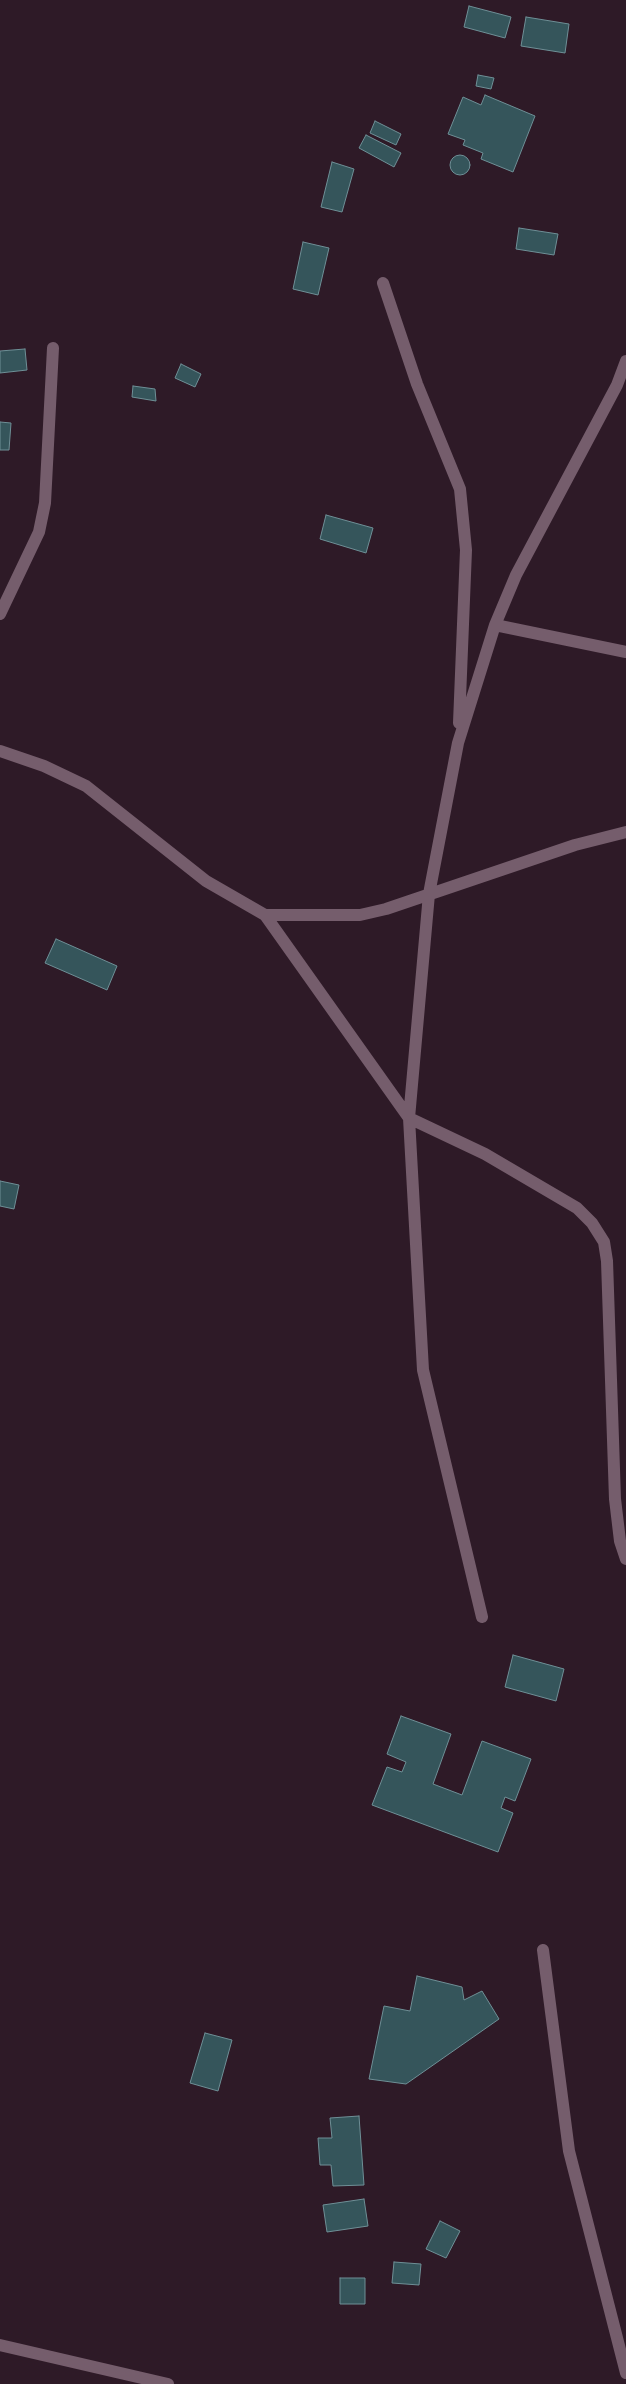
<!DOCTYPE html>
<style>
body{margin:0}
canvas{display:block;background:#2e1a27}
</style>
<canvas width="626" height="2384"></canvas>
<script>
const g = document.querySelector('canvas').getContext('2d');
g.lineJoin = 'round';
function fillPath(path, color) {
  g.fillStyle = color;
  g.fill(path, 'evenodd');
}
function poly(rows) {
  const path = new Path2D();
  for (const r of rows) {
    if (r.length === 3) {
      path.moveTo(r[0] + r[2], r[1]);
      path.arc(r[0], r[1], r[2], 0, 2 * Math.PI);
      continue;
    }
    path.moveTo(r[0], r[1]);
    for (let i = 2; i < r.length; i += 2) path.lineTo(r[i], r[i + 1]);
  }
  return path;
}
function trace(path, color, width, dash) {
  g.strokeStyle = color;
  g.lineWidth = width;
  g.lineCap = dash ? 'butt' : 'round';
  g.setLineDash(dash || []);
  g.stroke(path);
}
const building = poly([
 [469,6,511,17,505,38,464,27,469,6],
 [526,17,569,24,565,53,521,46,526,17],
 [478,75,494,78,491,89,476,86,478,75],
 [485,95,535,116,513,172,481,159,483,153,463,145,465,140,448,134,463,97,481,105,485,95],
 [375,121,401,134,396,145,370,133,375,121],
 [366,135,401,153,394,167,359,148,366,135],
 [460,165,10],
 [332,162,354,169,342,212,321,207,332,162],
 [519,228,558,234,554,255,516,249,519,228],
 [303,242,329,248,318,295,293,289,303,242],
 [25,349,27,370,0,373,0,351,25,349],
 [181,364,201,374,195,387,175,378,181,364],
 [133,386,155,389,156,401,132,397,133,386],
 [0,422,11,423,9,450,0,450,0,422],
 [326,515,373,528,366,553,320,539,326,515],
 [56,939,117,966,107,990,45,963,56,939],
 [0,1181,19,1185,14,1209,0,1206,0,1181],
 [513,1655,564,1669,556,1701,505,1687,513,1655],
 [401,1716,451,1734,433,1784,462,1795,482,1741,531,1759,515,1801,505,1797,501,1808,513,1813,498,1852,372,1805,387,1767,402,1772,406,1762,387,1754,401,1716],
 [417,1976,462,1987,464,2000,482,1991,499,2019,406,2084,369,2079,384,2006,410,2011,417,1976],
 [205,2033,232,2040,218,2091,190,2083,205,2033],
 [359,2116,364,2185,333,2186,331,2165,320,2165,318,2138,332,2138,330,2118,359,2116],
 [364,2199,368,2226,327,2232,323,2205,364,2199],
 [440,2221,460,2231,446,2258,426,2249,440,2221],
 [394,2262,421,2264,419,2285,392,2283,394,2262],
 [340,2278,365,2278,365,2304,340,2304,340,2278]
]);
const street = poly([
 [383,283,417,384,460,489,466,550,459,723],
 [0,614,39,532,45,503,53,348],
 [495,625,626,652],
 [0,751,44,766,86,786,206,881,265,915,409,1118,485,1154,577,1208,592,1223,604,1242,607,1261,615,1499,620,1541,626,1559],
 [265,915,360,915,386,909,575,845,626,832],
 [482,1617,423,1370,409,1118,429,894,458,743,495,625,516,575,617,385,626,361],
 [543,1950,569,2151,626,2373],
 [0,2345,168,2384]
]);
fillPath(building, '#35555b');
trace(building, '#6e8f96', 1);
trace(street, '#755d6c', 12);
</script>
